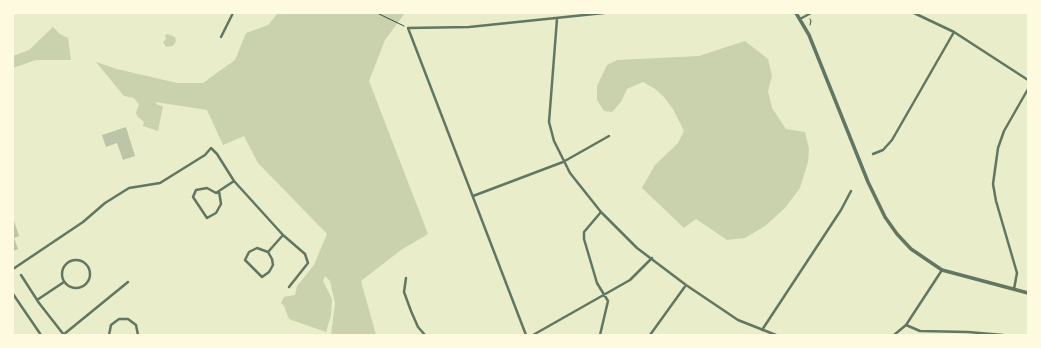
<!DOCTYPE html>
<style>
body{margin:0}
#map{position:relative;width:1041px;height:348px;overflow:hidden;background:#e9edc9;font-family:"PT Sans",sans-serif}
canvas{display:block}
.frame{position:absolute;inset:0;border:14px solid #fefae0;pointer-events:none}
</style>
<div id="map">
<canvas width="1041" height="348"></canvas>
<div class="frame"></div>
</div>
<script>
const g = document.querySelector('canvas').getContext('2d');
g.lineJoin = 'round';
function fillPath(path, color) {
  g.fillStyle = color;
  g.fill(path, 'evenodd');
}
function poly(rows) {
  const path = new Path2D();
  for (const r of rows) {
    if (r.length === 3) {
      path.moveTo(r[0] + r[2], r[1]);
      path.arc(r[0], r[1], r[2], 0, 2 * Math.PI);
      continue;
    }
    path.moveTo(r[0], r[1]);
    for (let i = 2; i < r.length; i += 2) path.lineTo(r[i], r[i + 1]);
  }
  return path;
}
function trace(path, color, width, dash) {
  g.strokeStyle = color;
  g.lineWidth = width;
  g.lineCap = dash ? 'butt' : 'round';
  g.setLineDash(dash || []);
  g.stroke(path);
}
const green = poly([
 [278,13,405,13,385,40,369,81,428,234,401,250,361,281,376,335,331,335,335,303,330,281,325,276,323,281,332,299,331,315,326,332,289,319,284,306,281,303,284,297,295,295,297,286,314,265,327,234,258,163,244,136,223,145,207,110,155,102,158,105,163,106,158,131,143,126,144,122,137,116,136,112,139,105,134,98,124,96,96,62,117,69,177,83,203,83,235,60,246,33,268,25],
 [53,27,60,34,68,38,71,60,36,60,13,68,13,56,29,50],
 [168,34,175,37,176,41,173,46,166,47,163,42,166,39,165,35],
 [745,41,768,59,772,76,768,91,772,108,786,129,805,132,809,149,808,162,800,188,785,208,765,226,745,238,727,240,696,219,684,228,642,188,655,165,678,143,684,131,673,109,664,97,655,89,643,82,627,89,621,102,612,112,604,111,597,100,597,86,607,65,617,60,699,56]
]);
const building = poly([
 [126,127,135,156,123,160,117,143,106,147,102,135],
 [13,218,19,236,14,238,18,249,13,251]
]);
const path = poly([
 [377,13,404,26],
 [810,25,811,21,810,19]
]);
const minor = poly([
 [914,13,954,32,1028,80],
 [557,19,549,122,554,141,570,173,601,212,637,248,686,285,738,320,776,335],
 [800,19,811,13],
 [221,37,233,13],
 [873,154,883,150,892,140,954,32],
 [219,191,221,204,216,213,207,218,193,197,196,190,207,188,216,193,234,181],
 [473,196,563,162,609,136],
 [268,252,272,259,273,265,269,272,262,277,245,260,249,252,257,248,268,252,283,235],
 [76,274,14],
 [13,269,83,222,105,203,129,188,160,183,205,155,211,148,217,154,234,181,283,235,305,254,308,263,289,287],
 [21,275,39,303,64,335],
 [406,278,404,292,411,311,418,327,425,335],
 [1014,289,1017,273,996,201,993,184,998,148,1004,131,1028,89],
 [13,294,41,335],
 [37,300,64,282],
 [906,325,920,331,968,332,1003,335],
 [762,330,841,210,851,191],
 [63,335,128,282],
 [109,335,111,325,119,319,128,319,136,325,138,335],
 [526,335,408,28,469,27,604,13],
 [533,335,630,280,652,258],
 [600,335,608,301,597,283,584,239,584,232,601,212],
 [650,335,686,285],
 [894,335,906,325,942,270]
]);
const tertiary = poly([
 [796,13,809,35,868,182,885,217,897,234,911,249,942,270,1028,293]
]);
fillPath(green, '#cad2ad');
fillPath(building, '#bcc5a7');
trace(path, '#344e41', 1);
trace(minor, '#617663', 2.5);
trace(tertiary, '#617663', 3.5);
</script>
